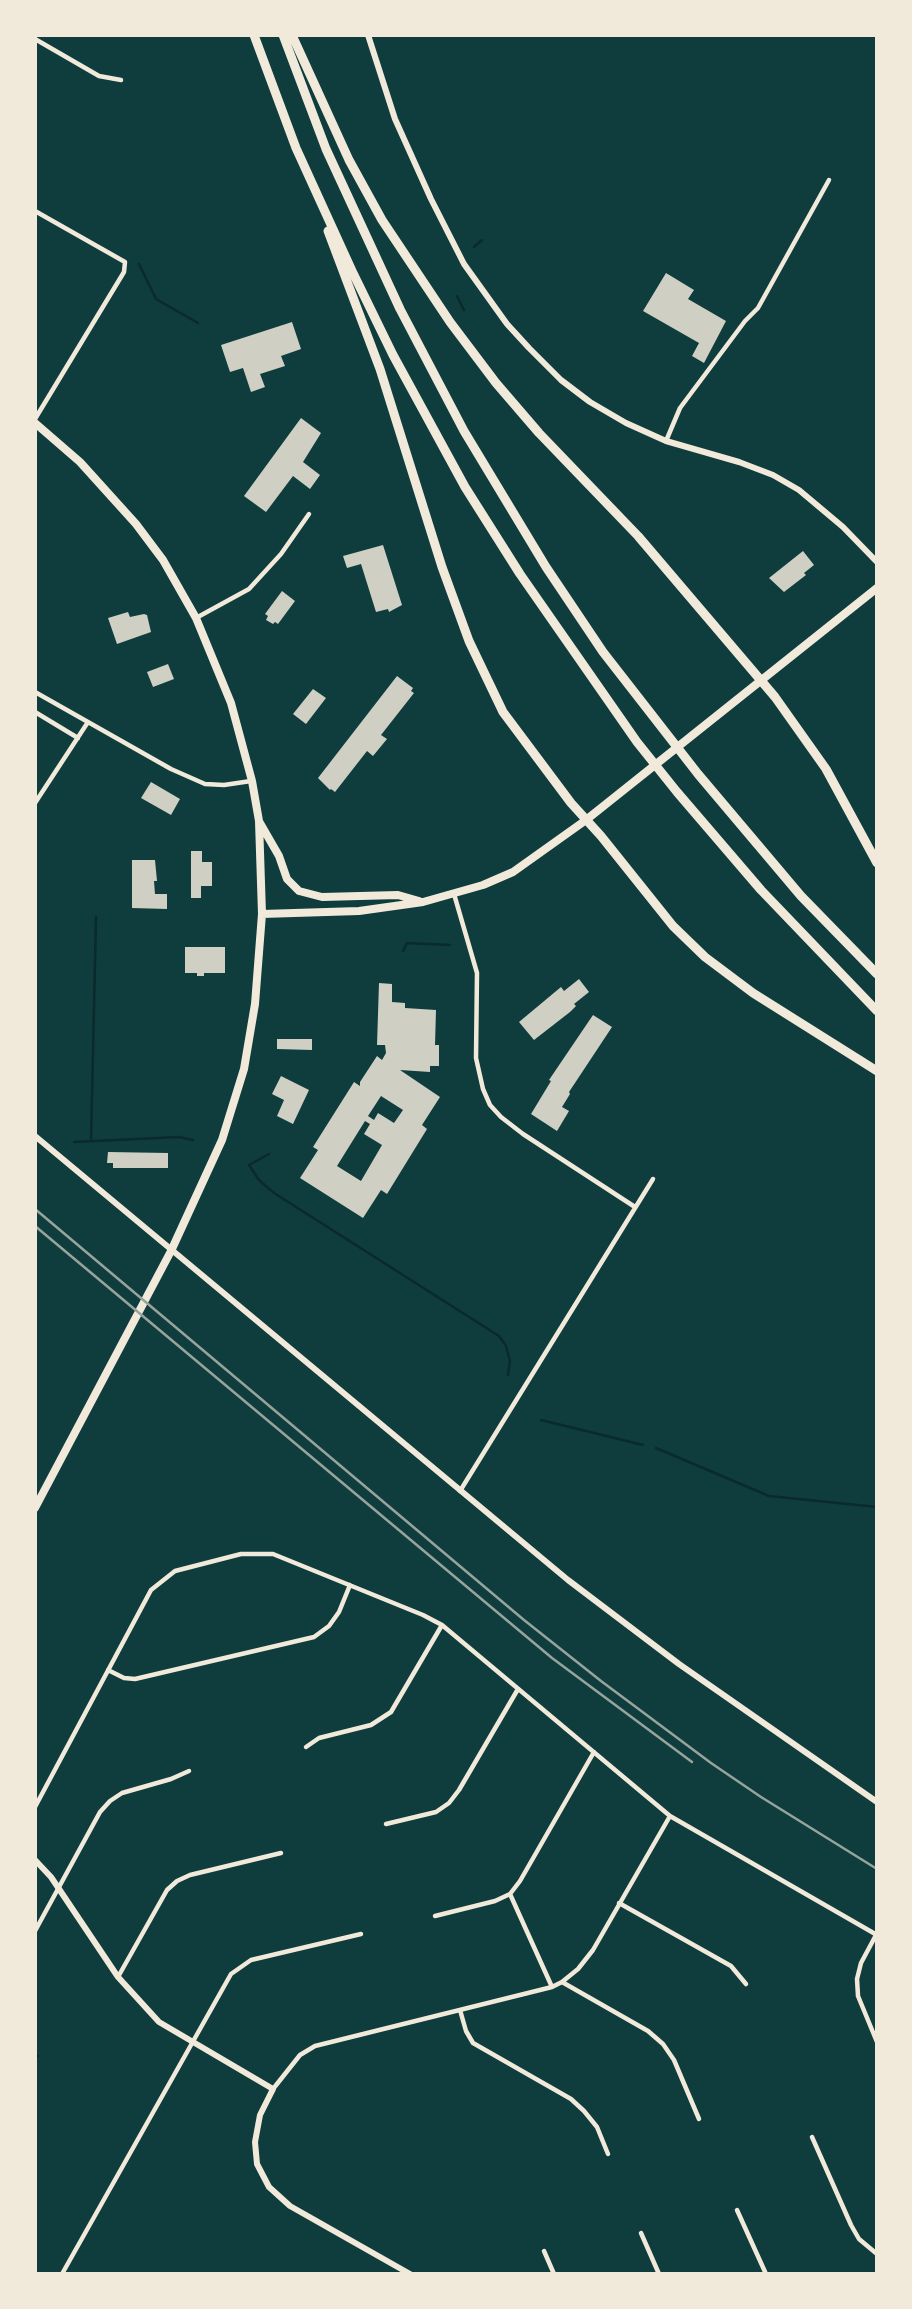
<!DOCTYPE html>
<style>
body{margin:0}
#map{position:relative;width:912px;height:2309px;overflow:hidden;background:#0f3d3e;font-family:"Fira Sans Condensed",sans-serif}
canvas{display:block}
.frame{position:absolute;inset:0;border:37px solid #f1e9da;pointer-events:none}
</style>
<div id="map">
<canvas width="912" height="2309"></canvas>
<div class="frame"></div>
</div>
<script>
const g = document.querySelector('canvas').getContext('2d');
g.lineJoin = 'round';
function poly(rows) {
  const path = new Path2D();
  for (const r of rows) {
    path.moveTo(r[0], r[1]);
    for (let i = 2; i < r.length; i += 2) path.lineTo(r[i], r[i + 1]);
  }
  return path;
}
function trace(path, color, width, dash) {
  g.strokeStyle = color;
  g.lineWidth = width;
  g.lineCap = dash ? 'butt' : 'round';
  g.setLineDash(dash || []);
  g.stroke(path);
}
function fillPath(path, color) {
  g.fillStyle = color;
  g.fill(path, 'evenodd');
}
const stream = poly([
 [474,247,482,240],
 [139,264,156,299,198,323],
 [457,296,464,310],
 [403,951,407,943,450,945],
 [91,1141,96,917],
 [74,1142,179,1137,193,1140],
 [269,1154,249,1165,259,1180,274,1193,499,1336,506,1346,510,1361,508,1375],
 [541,1420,643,1445],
 [656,1448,769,1496,877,1507],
 [35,2057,38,2056]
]);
const building = poly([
 [666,273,694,290,688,299,726,321,704,363,692,356,699,343,643,311],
 [292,322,301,349,281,356,285,366,260,374,265,387,251,392,243,368,230,372,221,345],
 [301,418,321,433,303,462,320,475,310,489,293,476,266,512,244,496],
 [383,545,402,605,389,612,388,609,376,612,361,564,347,568,343,556],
 [803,551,814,565,804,573,806,575,784,592,769,578],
 [282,591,295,601,278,624,275,622,273,624,266,620,268,616,265,614],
 [128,612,130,617,144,614,147,615,151,632,117,644,108,618],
 [168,664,174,679,153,687,147,672],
 [397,676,413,688,411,691,414,693,381,735,387,739,373,756,367,751,335,792,331,789,330,790,318,778],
 [313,689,326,698,306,724,293,714],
 [151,782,180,799,171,815,141,798],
 [191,851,202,851,202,862,212,862,212,886,201,886,201,898,191,898],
 [132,860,155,860,157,881,154,881,155,894,167,894,167,909,132,908],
 [185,947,225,947,225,973,204,973,204,976,197,976,197,973,185,973],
 [579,979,589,992,574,1004,576,1006,570,1012,534,1040,519,1022,561,987,564,991],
 [379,983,392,984,392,1002,405,1003,405,1008,436,1010,435,1045,439,1045,439,1066,430,1066,430,1072,400,1070,440,1097,422,1125,427,1129,387,1194,381,1190,363,1218,300,1178,318,1150,313,1147,354,1082,360,1086,360,1082,377,1056,382,1060,386,1053,385,1045,377,1045],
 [381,1096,403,1110,394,1123,378,1113,374,1120,368,1116],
 [365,1121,370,1124,364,1134,382,1145,361,1181,337,1166],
 [593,1015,612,1027,569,1092,570,1094,562,1107,569,1111,557,1131,531,1114,551,1081,549,1080],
 [277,1039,312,1039,312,1050,277,1049],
 [281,1076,309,1090,293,1124,277,1116,284,1100,272,1094],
 [108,1152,168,1153,168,1168,113,1168,113,1163,107,1163]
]);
const minor = poly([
 [35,39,99,76,121,80],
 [35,211,125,262,124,272,35,419],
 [666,441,680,408,745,321,758,308,829,180],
 [196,618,249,589,281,554,309,514],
 [35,692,171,769,205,784,224,785,251,781],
 [35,712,78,738],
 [35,803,88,722],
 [454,894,477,973,476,1058,483,1089,490,1105,501,1117,523,1134,635,1207],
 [460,1491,653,1179],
 [108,1670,124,1678,135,1679,314,1637,329,1626,339,1612,350,1585],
 [306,1747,319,1738,371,1725,391,1712,442,1625],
 [35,1807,151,1590,175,1571,241,1554,273,1554,423,1615,442,1625,670,1816,877,1935],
 [386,1824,436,1812,449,1803,459,1790,518,1689],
 [510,1894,552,1987],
 [619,1903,731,1966,746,1984],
 [435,1916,495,1901,510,1894,520,1881,594,1752],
 [35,1931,100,1812,110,1801,122,1793,171,1779,189,1771],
 [876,1935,861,1963,857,1979,858,1996,877,2042],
 [118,1977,167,1890,177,1881,190,1875,281,1853],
 [562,1982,648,2031,663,2044,674,2060,699,2119],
 [460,2010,466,2031,473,2043,571,2099,584,2111,597,2127,608,2154],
 [273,2089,300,2055,315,2046,552,1987,562,1982,578,1969,593,1950,670,1816],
 [812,2137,851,2225,859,2239,877,2254],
 [737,2210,766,2274],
 [641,2233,659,2274],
 [544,2251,554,2274],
 [62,2274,231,1974,251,1960,361,1934]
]);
const tertiary = poly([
 [368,35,395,119,431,199,464,264,507,324,529,348,561,380,590,402,626,423,666,441,739,462,773,475,799,490,843,527,877,562],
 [35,1136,568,1580,679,1664,877,1802],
 [35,1860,51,1877,118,1977,159,2022,273,2089,260,2115,255,2142,257,2164,269,2187,290,2206,410,2274]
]);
const primary = poly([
 [35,423,80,462,136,524,163,560,196,618,231,703,252,781,259,821,262,914,255,1004,244,1069,222,1140,171,1251,35,1508],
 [260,823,279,856,287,879,299,891,322,897,398,895,419,901],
 [262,914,359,911,423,902,483,885,513,872,586,820,877,588]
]);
const motorway = poly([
 [254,35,296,148,353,273,393,355,465,487,520,574,637,742,677,792,761,890,877,1011],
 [283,35,326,149,400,309,464,431,546,567,603,652,698,774,801,896,877,974],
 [292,35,349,160,382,220,450,322,496,383,539,433,638,536,775,697,826,769,877,863],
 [328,231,380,369,442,567,469,641,503,712,571,803,601,836,673,926,705,957,753,993,877,1071]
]);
const rail = poly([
 [35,1209,524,1620,601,1681,711,1763,761,1797,877,1869],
 [35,1226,552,1658,692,1762]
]);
trace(stream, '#0a2a2b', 2.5);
fillPath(building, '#cfcfc3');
trace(minor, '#f1e9da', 4.5);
trace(tertiary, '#f1e9da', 6);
trace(primary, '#f1e9da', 8);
trace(motorway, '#f1e9da', 9);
trace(rail, '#97a49c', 2.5);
</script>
